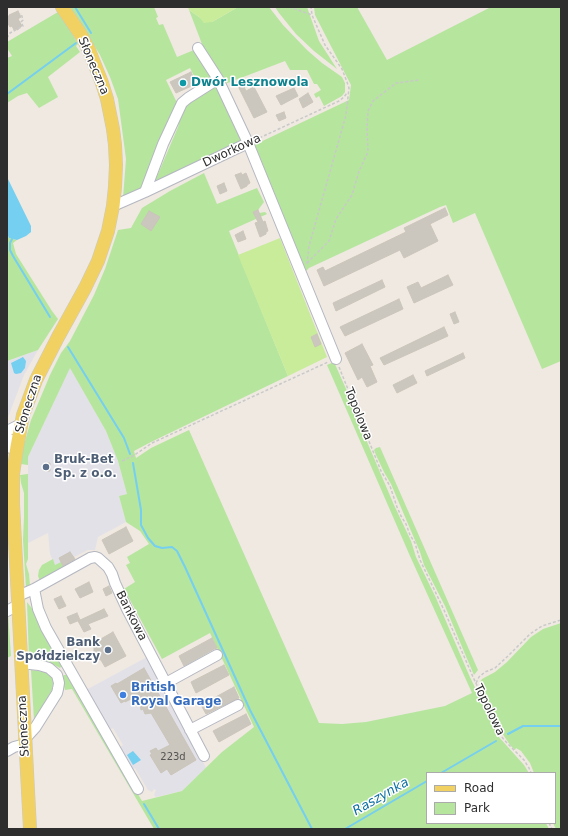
<!DOCTYPE html>
<meta charset="utf-8">
<style>
body{margin:0}
#map{position:relative;width:568px;height:836px;overflow:hidden;background:#efe9e1;font-family:"DejaVu Sans",sans-serif}
canvas{display:block}
.frame{position:absolute;inset:0;border:8px solid #2e2e2e;pointer-events:none}
.legend{position:absolute;left:426px;top:772px;width:130px;height:52px;box-sizing:border-box;background:#fff;border:1px solid #ababab;margin:0;padding:5px 7px;list-style:none;font-size:12px;color:#2e2e2e}
.legend li{display:flex;align-items:center;gap:8px;height:20px}
.legend b{width:20px;border:1px solid #ababab}
</style>
<div id="map">
<canvas width="568" height="836"></canvas>
<div class="frame"></div>
<ul class="legend">
<li><b style="height:5px;background:#f2d163"></b>Road</li>
<li><b style="height:11px;background:#b6e59e"></b>Park</li>
</ul>
</div>
<script>
const g = document.querySelector('canvas').getContext('2d');
g.lineJoin = 'round';
function fillPath(path, color) {
  g.fillStyle = color;
  g.fill(path, 'evenodd');
}
function poly(rows) {
  const path = new Path2D();
  for (const r of rows) {
    path.moveTo(r[0], r[1]);
    for (let i = 2; i < r.length; i += 2) path.lineTo(r[i], r[i + 1]);
  }
  return path;
}
function trace(path, color, width, dash) {
  g.strokeStyle = color;
  g.lineWidth = width;
  g.lineCap = dash ? 'butt' : 'round';
  g.setLineDash(dash || []);
  g.stroke(path);
}
function drawText(font, color, halo, rows, align = 'center') {
  g.font = font + ' "DejaVu Sans",sans-serif';
  g.lineWidth = 3;
  g.setLineDash([]);
  g.textBaseline = 'middle';
  g.strokeStyle = halo;
  g.fillStyle = color;
  for (const [text, x, y, turn = 0] of rows) {
    g.save();
    g.translate(x, y);
    g.rotate((+turn || 0) * Math.PI / 180);
    g.textAlign = isNaN(turn) ? turn : align;
    if (halo) g.strokeText(text, 0, 0);
    g.fillText(text, 0, 0);
    g.restore();
  }
}
const industrial = poly([
 [38,350,24,375,7,420,7,361],
 [70,367,106,431,118,461,127,494,119,496,126,522,98,537,95,550,88,550,74,557,75,560,63,566,55,565,50,554,48,533,28,543,28,457],
 [149,656,206,768,182,791,156,797,154,795,156,790,154,789,152,792,148,790,135,768,131,770,119,748,123,745,113,728,111,729,109,727,107,728,86,690]
]);
const green = poly([
 [70,7,154,7,158,17,156,18,159,25,163,24,177,57,194,50,213,77,199,86,190,68,166,80,178,105,142,186,138,192,123,198,126,159,118,99,110,77,100,55],
 [238,7,269,7,283,25,307,50,322,63,342,77,345,83,345,92,342,96,324,106,319,96,316,98,314,94,321,90,317,84,314,84,307,70,290,70,285,61,225,84,202,44,189,10,199,17,212,22],
 [275,7,307,7,319,41,337,69,314,51,296,34,279,13],
 [314,7,357,7,387,60,491,7,561,7,561,361,542,369,475,213,453,223,446,205,440,207,309,268,304,273,252,146,349,100,351,85,315,15],
 [58,12,68,26,78,44,76,46,80,52,48,77,58,97,39,108,27,93,18,96,7,103,7,58,12,56,7,48,7,42],
 [217,85,244,142,152,186,158,174,178,127,182,111,188,103],
 [204,173,217,204,257,188,264,202,258,210,259,213,265,212,267,214,229,231,288,376,151,442,134,451,136,458,151,448,189,430,319,723,342,724,366,722,445,706,472,693,410,556,327,365,334,362,347,391,359,423,394,505,411,541,416,557,436,598,469,675,498,736,524,765,529,773,427,773,427,823,546,823,549,829,154,829,72,689,65,690,62,677,64,675,68,675,76,688,142,801,182,791,222,752,254,727,210,633,162,659,124,589,135,582,126,565,130,563,127,557,149,544,140,531,126,522,119,496,127,494,118,461,106,431,70,368,28,457,28,465,21,464,23,448,31,420,37,406,50,375,61,353,70,341,94,295,105,269,118,230,131,228,142,208,170,191],
 [7,234,9,238,17,240,13,243,16,254,52,311,58,319,38,350,7,361],
 [380,447,478,670,474,675,465,654,445,606,424,565,420,552,391,484,384,472,376,455,374,450,376,448],
 [28,474,28,559,26,564,29,574,30,586,26,588,23,540,24,517,24,493,21,483,20,475],
 [53,559,55,565,61,562,64,567,40,581,38,576,39,570,42,565],
 [27,602,33,610,63,664,60,668,47,661,29,659],
 [8,613,11,656,7,658,7,614],
 [561,623,561,829,556,829,553,823,555,823,555,773,534,773,530,763,521,751,516,748,515,750,510,745,502,733,488,702,480,682,482,679,495,672,507,662,531,637,543,629],
 [31,670,45,672,51,674,53,683,52,690,34,720]
]);
const pitch = poly([
 [188,7,238,7,212,22,204,23,199,17,189,10],
 [280,238,327,357,288,376,238,255]
]);
const water = poly([
 [7,177,31,226,31,232,26,236,17,240,9,238,7,234],
 [23,357,26,361,25,368,21,373,16,374,14,373,11,363],
 [133,751,141,760,133,765,127,755]
]);
const stream = poly([
 [75,7,91,33],
 [7,94,76,43],
 [12,239,10,243,10,250,13,256,50,317],
 [68,347,124,438,130,454],
 [133,463,141,510,141,525,148,538,155,546,162,548,172,547,177,551,185,567,250,710,312,829],
 [508,734,523,726,561,726],
 [441,773,496,741],
 [144,804,159,829],
 [345,829,427,781]
]);
const building = poly([
 [18,11,21,17,18,19,22,26,19,27,18,30,16,29,14,30,12,26,10,27,7,22,7,18,9,16,9,15,18,11],
 [191,72,196,84,176,93,170,82,191,72],
 [242,83,246,91,254,87,267,112,254,118,238,86,242,83],
 [294,88,298,96,281,105,276,96,294,88],
 [308,93,313,102,303,108,299,99,308,93],
 [284,112,286,118,279,121,276,115,284,112],
 [241,173,242,175,246,173,250,183,247,185,247,186,241,189,235,175,241,173],
 [224,183,227,191,220,194,217,186,224,183],
 [445,208,448,215,430,224,438,241,404,258,400,250,324,286,317,270,323,267,325,271,406,232,404,228,445,208],
 [258,210,263,222,265,221,268,231,266,232,266,234,260,237,255,223,258,222,253,212,258,210],
 [149,211,160,217,151,231,141,224,149,211],
 [243,231,246,239,238,242,235,235,243,231],
 [448,275,453,285,414,303,407,287,418,282,421,288,448,275],
 [382,280,385,287,336,311,333,303,382,280],
 [399,299,403,309,345,336,340,327,399,299],
 [455,312,459,322,454,324,450,314,455,312],
 [444,327,448,336,384,365,380,358,444,327],
 [317,334,321,344,315,347,311,337,317,334],
 [362,344,373,365,370,366,377,382,367,387,362,377,358,380,345,353,362,344],
 [463,353,465,358,427,376,425,371,463,353],
 [413,375,417,383,397,393,393,385,413,375],
 [45,463,50,463,50,471,44,471,43,466,45,466,45,463],
 [126,527,133,541,109,554,102,540,126,527],
 [70,552,75,559,63,566,59,558,70,552],
 [89,582,93,592,80,598,75,589,89,582],
 [109,586,112,593,106,596,103,589,109,586],
 [61,596,66,606,59,609,54,599,61,596],
 [104,609,108,616,88,624,91,629,84,632,78,621,104,609],
 [77,613,80,620,70,624,67,617,77,613],
 [113,632,126,656,105,667,101,660,98,659,95,656,94,653,94,648,92,644,113,632],
 [212,638,217,648,214,649,184,666,179,656,212,638],
 [224,665,229,675,196,693,191,682,224,665],
 [144,668,196,760,171,775,167,769,161,773,150,755,152,754,150,751,156,748,158,751,170,745,151,713,145,714,143,709,141,710,140,704,136,706,131,699,125,702,125,701,121,703,111,686,116,683,117,684,144,668],
 [234,687,239,698,206,714,201,705,234,687],
 [246,714,251,724,219,742,213,731,246,714]
]);
const path = poly([
 [289,7,312,15],
 [7,38,10,33,23,26,21,22,23,20,21,13],
 [255,140,339,101,344,97,347,93],
 [307,263,329,241,336,219,352,195,359,171,368,152,367,128,368,111,373,101,396,83,419,80],
 [307,264,309,246,346,115,349,88,347,82,342,69,325,45,312,15,311,7],
 [339,367,381,471,390,486,397,507,401,516,406,524,410,535,415,543,420,560,444,610,473,677,501,736,507,743,524,760,529,768,531,773],
 [122,461,133,456,152,443,328,362],
 [476,683,479,677,485,672,495,668,508,656,530,634,542,626,561,620],
 [549,823,552,829]
]);
const minor = poly([
 [198,48,218,79,248,143,336,359],
 [145,192,163,144,182,103,188,98,218,79],
 [113,206,145,192,248,143],
 [7,431,21,424],
 [7,438,13,441,17,447,12,448,7,447],
 [34,589,38,609,46,628,138,789],
 [18,596,34,589,90,558,95,557,98,558,108,567,112,574,115,583,127,609,204,756],
 [7,611,18,605],
 [21,663,39,665,49,668,57,675,59,683,58,689,57,693,35,728,25,739],
 [166,683,217,655],
 [190,730,238,705],
 [7,751,14,747,25,744]
]);
const major = poly([
 [30,829,13,504,13,474,17,447,23,415,36,380,58,337,85,288,98,261,108,231,113,206,115,187,116,165,115,145,113,129,107,99,102,83,89,50,81,35,62,7]
]);
const markers = [
 [183,83,4,"#0f9aa8"],
 [46,467,4,"#5c6f8a"],
 [108,650,4,"#5c6f8a"],
 [123,695,4,"#3f7fe0"]
];
const numberNames = [
 ["223d",173,757]
];
const streetNames = [
 ["Słoneczna",93,66,67],
 ["Dworkowa",232,151,-25],
 ["Słoneczna",29,404,-72],
 ["Topolowa",358,414,68],
 ["Bankowa",131,616,63],
 ["Topolowa",489,710,64],
 ["Słoneczna",24,726,-93]
];
const cultureNames = [
 ["Dwór Lesznowola",191,83]
];
const serviceNames = [
 ["Bruk-Bet",54,460],
 ["Sp. z o.o.",54,474],
 ["Bank",100,643,"right"],
 ["Spółdzielczy",100,657,"right"]
];
const shopNames = [
 ["British",131,688],
 ["Royal Garage",131,702]
];
const waterNames = [
 ["Raszynka",381,797,-30]
];
fillPath(industrial, '#e3e1e8');
fillPath(green, '#b6e59e');
fillPath(pitch, '#c9ec9a');
fillPath(water, '#75cff0');
trace(stream, '#75cff0', 2);
fillPath(building, '#cbc7bf');
trace(building, '#cbc5ba', 1);
trace(minor, '#b4b7c1', 12);
trace(major, '#c9c9c9', 14);
trace(path, '#c9c9c9', 1.5, [3, 2]);
trace(minor, '#fff', 10);
trace(major, '#f2d163', 13);
for (const [x, y, r, color] of markers) {
  const dot = new Path2D();
  dot.arc(x, y, r, 0, 2 * Math.PI);
  g.fillStyle = color;
  g.fill(dot);
  trace(dot, '#fff', 1.5);
}
drawText('10px', '#555452', null, numberNames);
drawText('12px', '#2e2e2e', '#fff', streetNames);
drawText('bold 12px', '#0d838f', '#fff', cultureNames, 'left');
drawText('bold 12px', '#4e5e75', '#fff', serviceNames, 'left');
drawText('bold 12px', '#366cbe', '#fff', shopNames, 'left');
drawText('italic 13px', '#0d6fa3', '#fff', waterNames);
</script>
